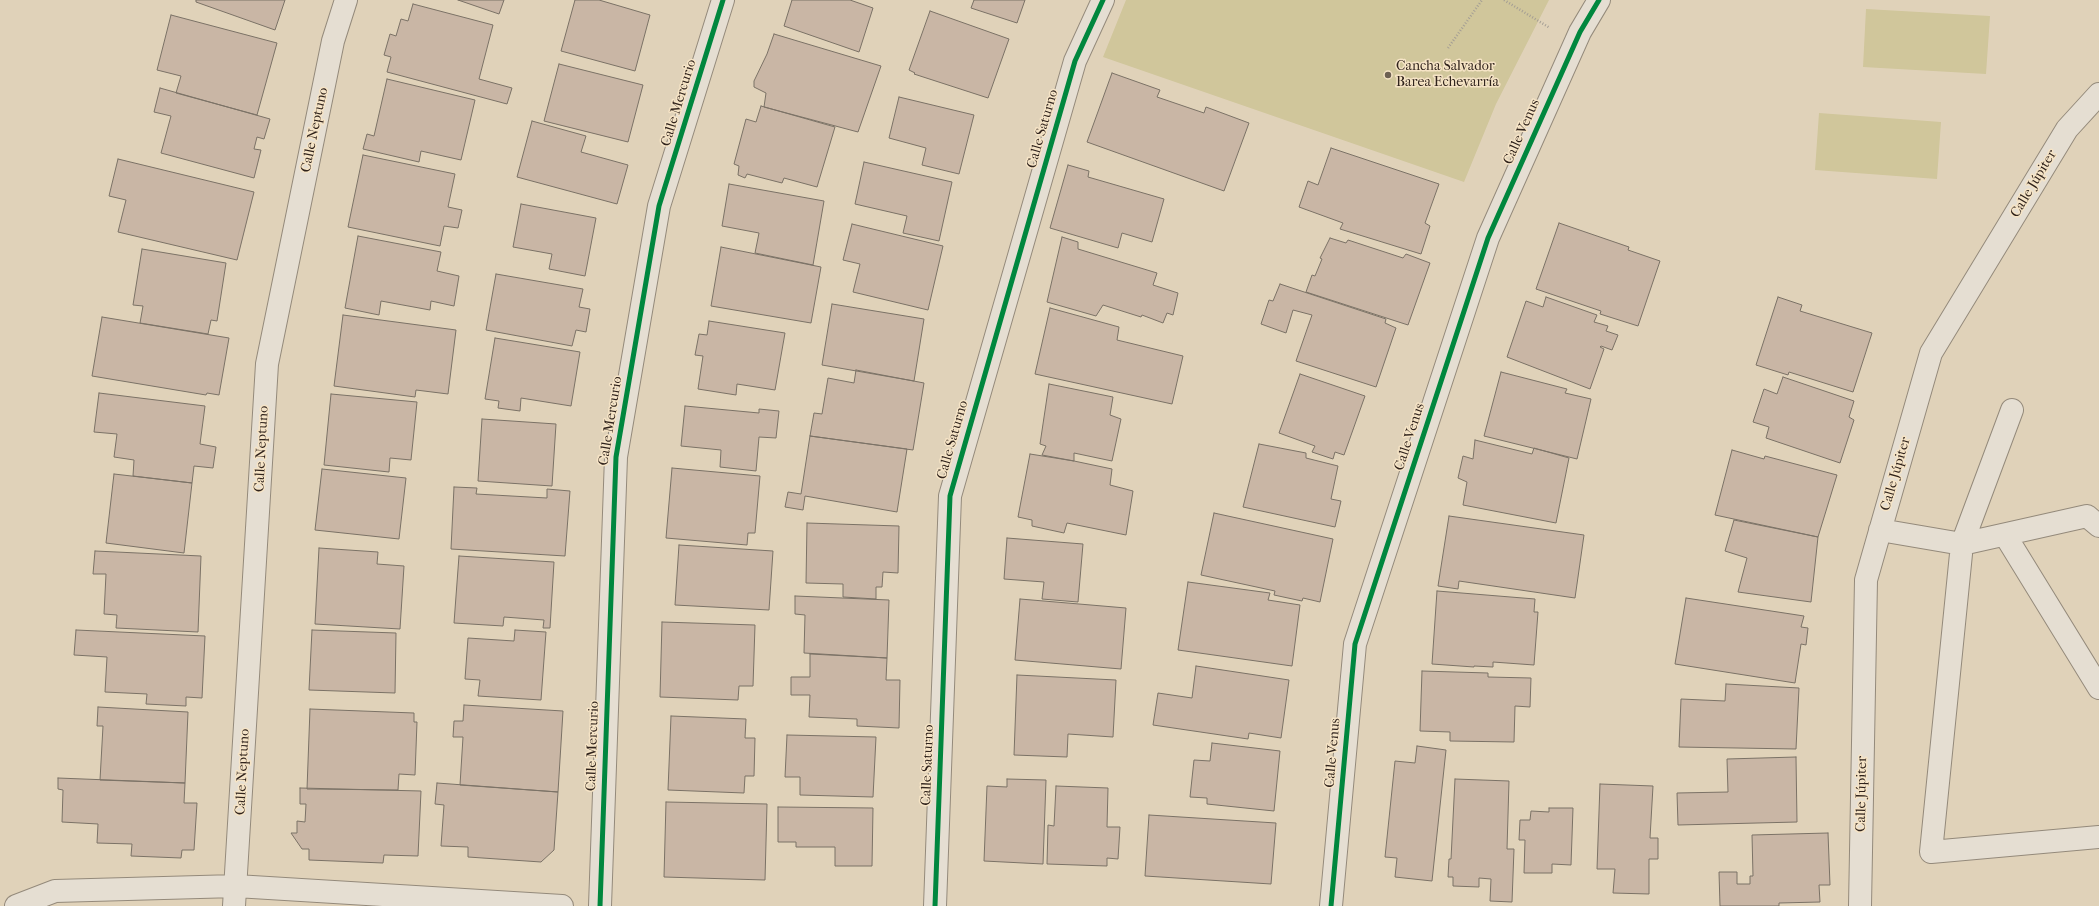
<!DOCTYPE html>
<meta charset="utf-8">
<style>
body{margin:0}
canvas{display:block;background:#e0d2b9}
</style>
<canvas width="2099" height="906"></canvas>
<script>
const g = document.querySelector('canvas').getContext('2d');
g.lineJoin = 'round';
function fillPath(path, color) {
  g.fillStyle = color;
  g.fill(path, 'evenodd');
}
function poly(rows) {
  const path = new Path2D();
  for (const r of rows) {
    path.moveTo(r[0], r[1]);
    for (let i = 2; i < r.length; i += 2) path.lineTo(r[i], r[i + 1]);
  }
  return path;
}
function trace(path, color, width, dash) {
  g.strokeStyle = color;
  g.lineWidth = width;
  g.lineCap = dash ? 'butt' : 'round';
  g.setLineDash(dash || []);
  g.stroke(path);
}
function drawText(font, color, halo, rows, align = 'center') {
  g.font = font + ' "IM FELL French Canon",serif';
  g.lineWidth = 3;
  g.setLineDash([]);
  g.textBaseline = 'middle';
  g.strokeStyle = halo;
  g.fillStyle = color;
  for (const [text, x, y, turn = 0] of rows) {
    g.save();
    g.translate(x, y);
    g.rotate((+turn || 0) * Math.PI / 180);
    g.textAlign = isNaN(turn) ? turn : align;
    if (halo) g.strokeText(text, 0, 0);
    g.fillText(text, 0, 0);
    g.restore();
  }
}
const green = poly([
 [1126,0,1549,0,1496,104,1464,182,1103,57],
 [1866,9,1990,16,1986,74,1863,67],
 [1819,113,1941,122,1937,179,1815,170]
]);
const building = poly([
 [196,0,285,0,275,30,196,2,196,0],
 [458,0,504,0,499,14,458,0],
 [575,0,599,0,650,15,635,71,561,51,575,0],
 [792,0,850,0,873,8,859,52,784,26,792,0],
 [974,0,1025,0,1017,23,971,8,974,0],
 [413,4,493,25,479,79,512,88,507,104,387,72,391,57,384,55,390,34,396,36,401,19,408,21,413,4],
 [930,11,1009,39,988,98,914,74,915,73,909,70,930,11],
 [171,15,277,43,257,115,176,93,181,76,157,70,171,15],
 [774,34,881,66,858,132,764,107,766,93,754,87,754,81,767,54,774,34],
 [559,64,643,85,628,142,544,121,559,64],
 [1112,73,1160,90,1157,97,1204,113,1206,107,1249,123,1224,191,1087,142,1112,73],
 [387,79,475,100,461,160,421,151,419,162,363,149,367,134,374,136,387,79],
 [160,88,270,119,264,139,257,137,254,149,261,150,254,178,161,153,171,116,154,112,160,88],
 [899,97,974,115,959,174,922,165,926,148,889,138,899,97],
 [761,106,835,127,817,187,784,178,782,183,747,174,745,178,738,175,739,166,734,164,746,119,756,122,761,106],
 [532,121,586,136,581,152,628,165,617,204,517,177,532,121],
 [1331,148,1439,184,1425,223,1430,226,1421,254,1340,229,1343,223,1299,207,1308,181,1318,185,1331,148],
 [363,155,455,174,448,207,462,210,458,228,444,226,440,246,348,227,363,155],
 [118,159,254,192,237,260,118,232,126,200,109,196,118,159],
 [864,162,952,182,939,241,903,233,907,216,855,204,864,162],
 [1068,165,1089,171,1088,177,1164,199,1152,242,1122,233,1118,248,1050,228,1068,165],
 [729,184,824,201,813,265,755,253,759,233,722,226,729,184],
 [521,204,596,218,585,276,549,269,552,254,513,247,521,204],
 [1559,223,1629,247,1628,250,1660,261,1638,326,1600,314,1601,311,1536,289,1559,223],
 [852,224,943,246,928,310,853,292,860,264,843,260,852,224],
 [358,236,441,252,437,271,459,276,454,306,431,301,430,310,381,301,379,315,345,308,358,236],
 [1062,237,1078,242,1078,249,1157,273,1153,285,1178,293,1173,315,1167,313,1163,323,1142,315,1141,317,1103,305,1096,316,1047,302,1062,237],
 [1330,238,1346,243,1348,240,1403,258,1406,254,1430,263,1408,325,1306,292,1312,275,1315,276,1322,259,1320,258,1330,238],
 [721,247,821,267,811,323,711,306,721,247],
 [142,249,226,263,217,321,211,320,208,334,140,323,143,306,133,305,142,249],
 [496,274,583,289,579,307,590,309,586,332,576,330,572,346,486,330,496,274],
 [1280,284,1386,319,1385,323,1396,328,1376,387,1296,361,1312,315,1293,310,1286,333,1261,324,1269,300,1273,301,1280,284],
 [1546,297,1597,315,1594,322,1608,326,1606,331,1618,335,1612,350,1601,346,1600,347,1604,349,1590,389,1507,357,1526,301,1543,307,1546,297],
 [1778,297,1802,305,1800,311,1872,333,1853,392,1789,372,1788,375,1756,365,1778,297],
 [832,304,924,319,914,381,822,365,832,304],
 [1050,308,1119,327,1117,340,1183,356,1172,404,1035,374,1050,308],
 [343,315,456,330,448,394,416,390,415,397,334,386,343,315],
 [102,317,229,338,219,395,207,393,206,395,92,376,102,317],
 [709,321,785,333,775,390,737,384,736,395,698,389,703,356,695,355,699,334,707,335,709,321],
 [495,338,580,352,571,406,521,398,520,411,498,408,499,401,485,399,495,338],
 [856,370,924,383,913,450,810,436,814,413,822,414,828,378,854,383,856,370],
 [1501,372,1567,389,1565,393,1591,399,1577,459,1484,436,1501,372],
 [1300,374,1365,396,1344,455,1335,452,1333,459,1312,452,1315,446,1279,433,1300,374],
 [1783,377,1854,401,1849,417,1854,420,1840,463,1766,438,1769,427,1753,422,1764,389,1777,394,1783,377],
 [1049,384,1113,397,1110,415,1121,419,1112,461,1074,453,1074,461,1042,455,1046,446,1040,444,1049,384],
 [99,393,205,406,200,444,216,447,213,468,194,466,192,483,133,476,134,460,114,457,117,434,94,432,99,393],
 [331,394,417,402,411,460,390,458,389,472,324,465,331,394],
 [685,406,759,413,759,409,779,411,776,438,759,437,756,471,720,467,721,450,681,446,685,406],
 [482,419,556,424,552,486,478,481,482,419],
 [810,436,907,449,897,512,805,496,803,510,785,507,788,492,801,494,810,436],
 [1475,440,1532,454,1534,448,1569,458,1556,523,1463,505,1467,482,1458,478,1463,456,1473,459,1475,440],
 [1259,444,1306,453,1306,458,1338,466,1331,499,1341,501,1335,527,1243,507,1259,444],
 [1732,450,1764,459,1765,456,1837,475,1818,537,1715,515,1732,450],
 [1030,454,1074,461,1112,469,1110,485,1133,491,1126,535,1067,523,1064,533,1032,526,1032,520,1018,517,1030,454],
 [672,468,760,476,755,533,748,533,747,545,666,538,672,468],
 [322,469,406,478,399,539,315,530,322,469],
 [114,474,192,483,184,553,106,543,114,474],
 [454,487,477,488,476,494,547,498,547,489,570,491,565,556,451,549,454,487],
 [1214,513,1333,539,1320,602,1303,598,1302,601,1274,595,1275,591,1201,575,1214,513],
 [1449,516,1584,535,1575,598,1459,581,1458,589,1438,586,1449,516],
 [1734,520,1818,537,1811,602,1738,592,1747,558,1725,551,1734,520],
 [807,523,899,526,898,573,883,572,882,587,876,587,876,599,843,597,843,584,806,583,807,523],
 [1007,538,1083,544,1078,602,1042,599,1044,582,1004,579,1007,538],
 [679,545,773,551,769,610,675,605,679,545],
 [319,548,378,552,377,564,404,566,400,629,315,624,319,548],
 [95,551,201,556,198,632,116,628,117,615,104,614,106,574,93,574,95,551],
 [459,556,554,562,550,628,543,628,544,620,504,617,503,626,454,623,459,556],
 [1188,582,1270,593,1268,600,1300,605,1292,666,1178,650,1188,582],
 [1437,591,1535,599,1534,612,1538,612,1534,665,1493,662,1493,667,1474,666,1474,667,1432,664,1437,591],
 [795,596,889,600,887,658,804,653,805,615,795,614,795,596],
 [1686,598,1804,616,1801,627,1808,628,1806,645,1801,644,1795,683,1675,664,1686,598],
 [1020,599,1126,608,1121,669,1015,660,1020,599],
 [662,622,755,625,753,686,739,686,738,700,660,697,662,622],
 [76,630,205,636,202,698,186,697,186,706,146,704,147,694,105,692,107,657,74,655,76,630],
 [312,630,396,633,395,693,309,690,312,630],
 [515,630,546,632,541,700,478,696,480,680,465,679,468,638,514,641,515,630],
 [810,654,887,658,886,680,900,680,899,728,857,726,857,719,809,717,810,695,791,695,791,677,810,677,810,654],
 [1196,666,1289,680,1281,738,1249,733,1248,739,1153,725,1158,693,1192,698,1196,666],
 [1422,671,1488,673,1488,677,1531,678,1530,707,1515,706,1514,742,1450,741,1450,732,1420,731,1422,671],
 [1017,675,1116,680,1113,737,1068,734,1067,757,1014,755,1017,675],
 [1726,684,1799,688,1796,749,1679,747,1681,699,1725,701,1726,684],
 [464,705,563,711,558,792,460,785,463,737,453,737,454,721,463,721,464,705],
 [98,707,188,712,185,783,100,780,103,726,97,726,98,707],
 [310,709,414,713,414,722,417,722,415,775,399,774,398,790,307,789,310,709],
 [671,716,746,719,745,738,755,738,754,776,745,776,744,793,668,790,671,716],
 [787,735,876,737,873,797,800,795,800,777,785,777,787,735],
 [1212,743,1280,751,1274,811,1207,804,1207,798,1190,797,1194,760,1210,761,1212,743],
 [1417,746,1446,750,1432,881,1395,877,1397,858,1385,857,1395,761,1415,763,1417,746],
 [1796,757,1797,822,1678,825,1677,793,1728,792,1727,759,1796,757],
 [58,778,185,783,184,803,197,803,194,850,182,850,181,858,131,856,132,844,97,843,98,824,62,822,63,790,58,789,58,778],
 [1007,779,1046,780,1043,864,984,861,987,786,1007,787,1007,779],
 [1455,779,1509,781,1507,849,1514,849,1512,902,1490,901,1491,879,1479,878,1479,887,1453,886,1453,877,1448,877,1449,859,1451,859,1455,779],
 [437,783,558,792,554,850,541,862,468,857,468,847,441,846,444,805,435,804,437,783],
 [1600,784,1653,786,1650,838,1658,838,1658,859,1649,859,1649,894,1613,893,1615,869,1597,869,1600,784],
 [1056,786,1108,788,1107,827,1120,827,1118,859,1107,858,1107,866,1047,864,1048,825,1054,826,1056,786],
 [300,788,421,791,418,856,384,855,383,863,309,860,309,849,302,849,291,833,297,833,297,821,305,822,306,804,300,804,300,788],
 [666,802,767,804,765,880,664,877,666,802],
 [778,807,873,808,872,866,835,866,835,847,796,847,796,842,778,842,778,807],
 [1549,808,1573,808,1571,865,1552,864,1552,873,1524,873,1525,840,1519,840,1520,820,1530,820,1531,811,1549,812,1549,808],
 [1149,815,1276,823,1271,884,1145,876,1149,815],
 [1828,833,1830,885,1819,885,1820,902,1779,903,1779,906,1720,906,1719,872,1737,872,1737,884,1750,884,1750,876,1753,876,1752,835,1828,833]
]);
const path = poly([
 [1504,0,1550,28],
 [1448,48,1482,0]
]);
const minor = poly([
 [2099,526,2087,516,1962,544,1931,852,2099,837],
 [1880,530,1962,544,2012,410],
 [2005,535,2099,688],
 [16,906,55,891,236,886,562,906],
 [234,906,267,364,333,41,346,0],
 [600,906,616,457,659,206,723,0],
 [935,906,950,496,1075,61,1103,0],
 [1331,906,1355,644,1488,238,1580,32,1599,0],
 [1860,906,1866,580,1931,353,2067,129,2099,94]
]);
const cycleway = poly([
 [600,906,616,457,659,206,723,0],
 [935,906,950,496,1075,61,1103,0],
 [1331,906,1355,644,1488,238,1580,32,1599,0]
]);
const markers = [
 [1388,75,4,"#6d6052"]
];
const poiNames = [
 ["Cancha Salvador",1396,67],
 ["Barea Echevarría",1396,83]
];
const streetNames = [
 ["Calle Mercurio",679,103,-73],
 ["Calle Saturno",1043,129,-74],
 ["Calle Neptuno",315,130,-78],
 ["Calle Venus",1522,132,-66],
 ["Calle Júpiter",2034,184,-59],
 ["Calle Mercurio",611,421,-81],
 ["Calle Venus",1410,437,-72],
 ["Calle Saturno",953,440,-74],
 ["Calle Neptuno",262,449,-87],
 ["Calle Júpiter",1896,474,-74],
 ["Calle Mercurio",593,746,-88],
 ["Calle Venus",1333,753,-85],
 ["Calle Saturno",928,765,-88],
 ["Calle Neptuno",243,772,-87],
 ["Calle Júpiter",1862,794,-89]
];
fillPath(green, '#d0c69b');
fillPath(building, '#c9b6a5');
trace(building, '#7b7266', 1);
trace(minor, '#948a7b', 24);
trace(path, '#a49e94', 2.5, [1, 2]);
trace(minor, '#e5ded2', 22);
trace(cycleway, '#00873e', 5);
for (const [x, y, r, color] of markers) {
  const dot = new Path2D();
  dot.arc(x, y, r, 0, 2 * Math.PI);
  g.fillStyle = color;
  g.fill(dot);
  trace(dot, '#f6e4c6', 1.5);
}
drawText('14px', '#2f221b', '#f6e4c6', poiNames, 'left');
drawText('14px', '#2f221b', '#f6e4c6', streetNames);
</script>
